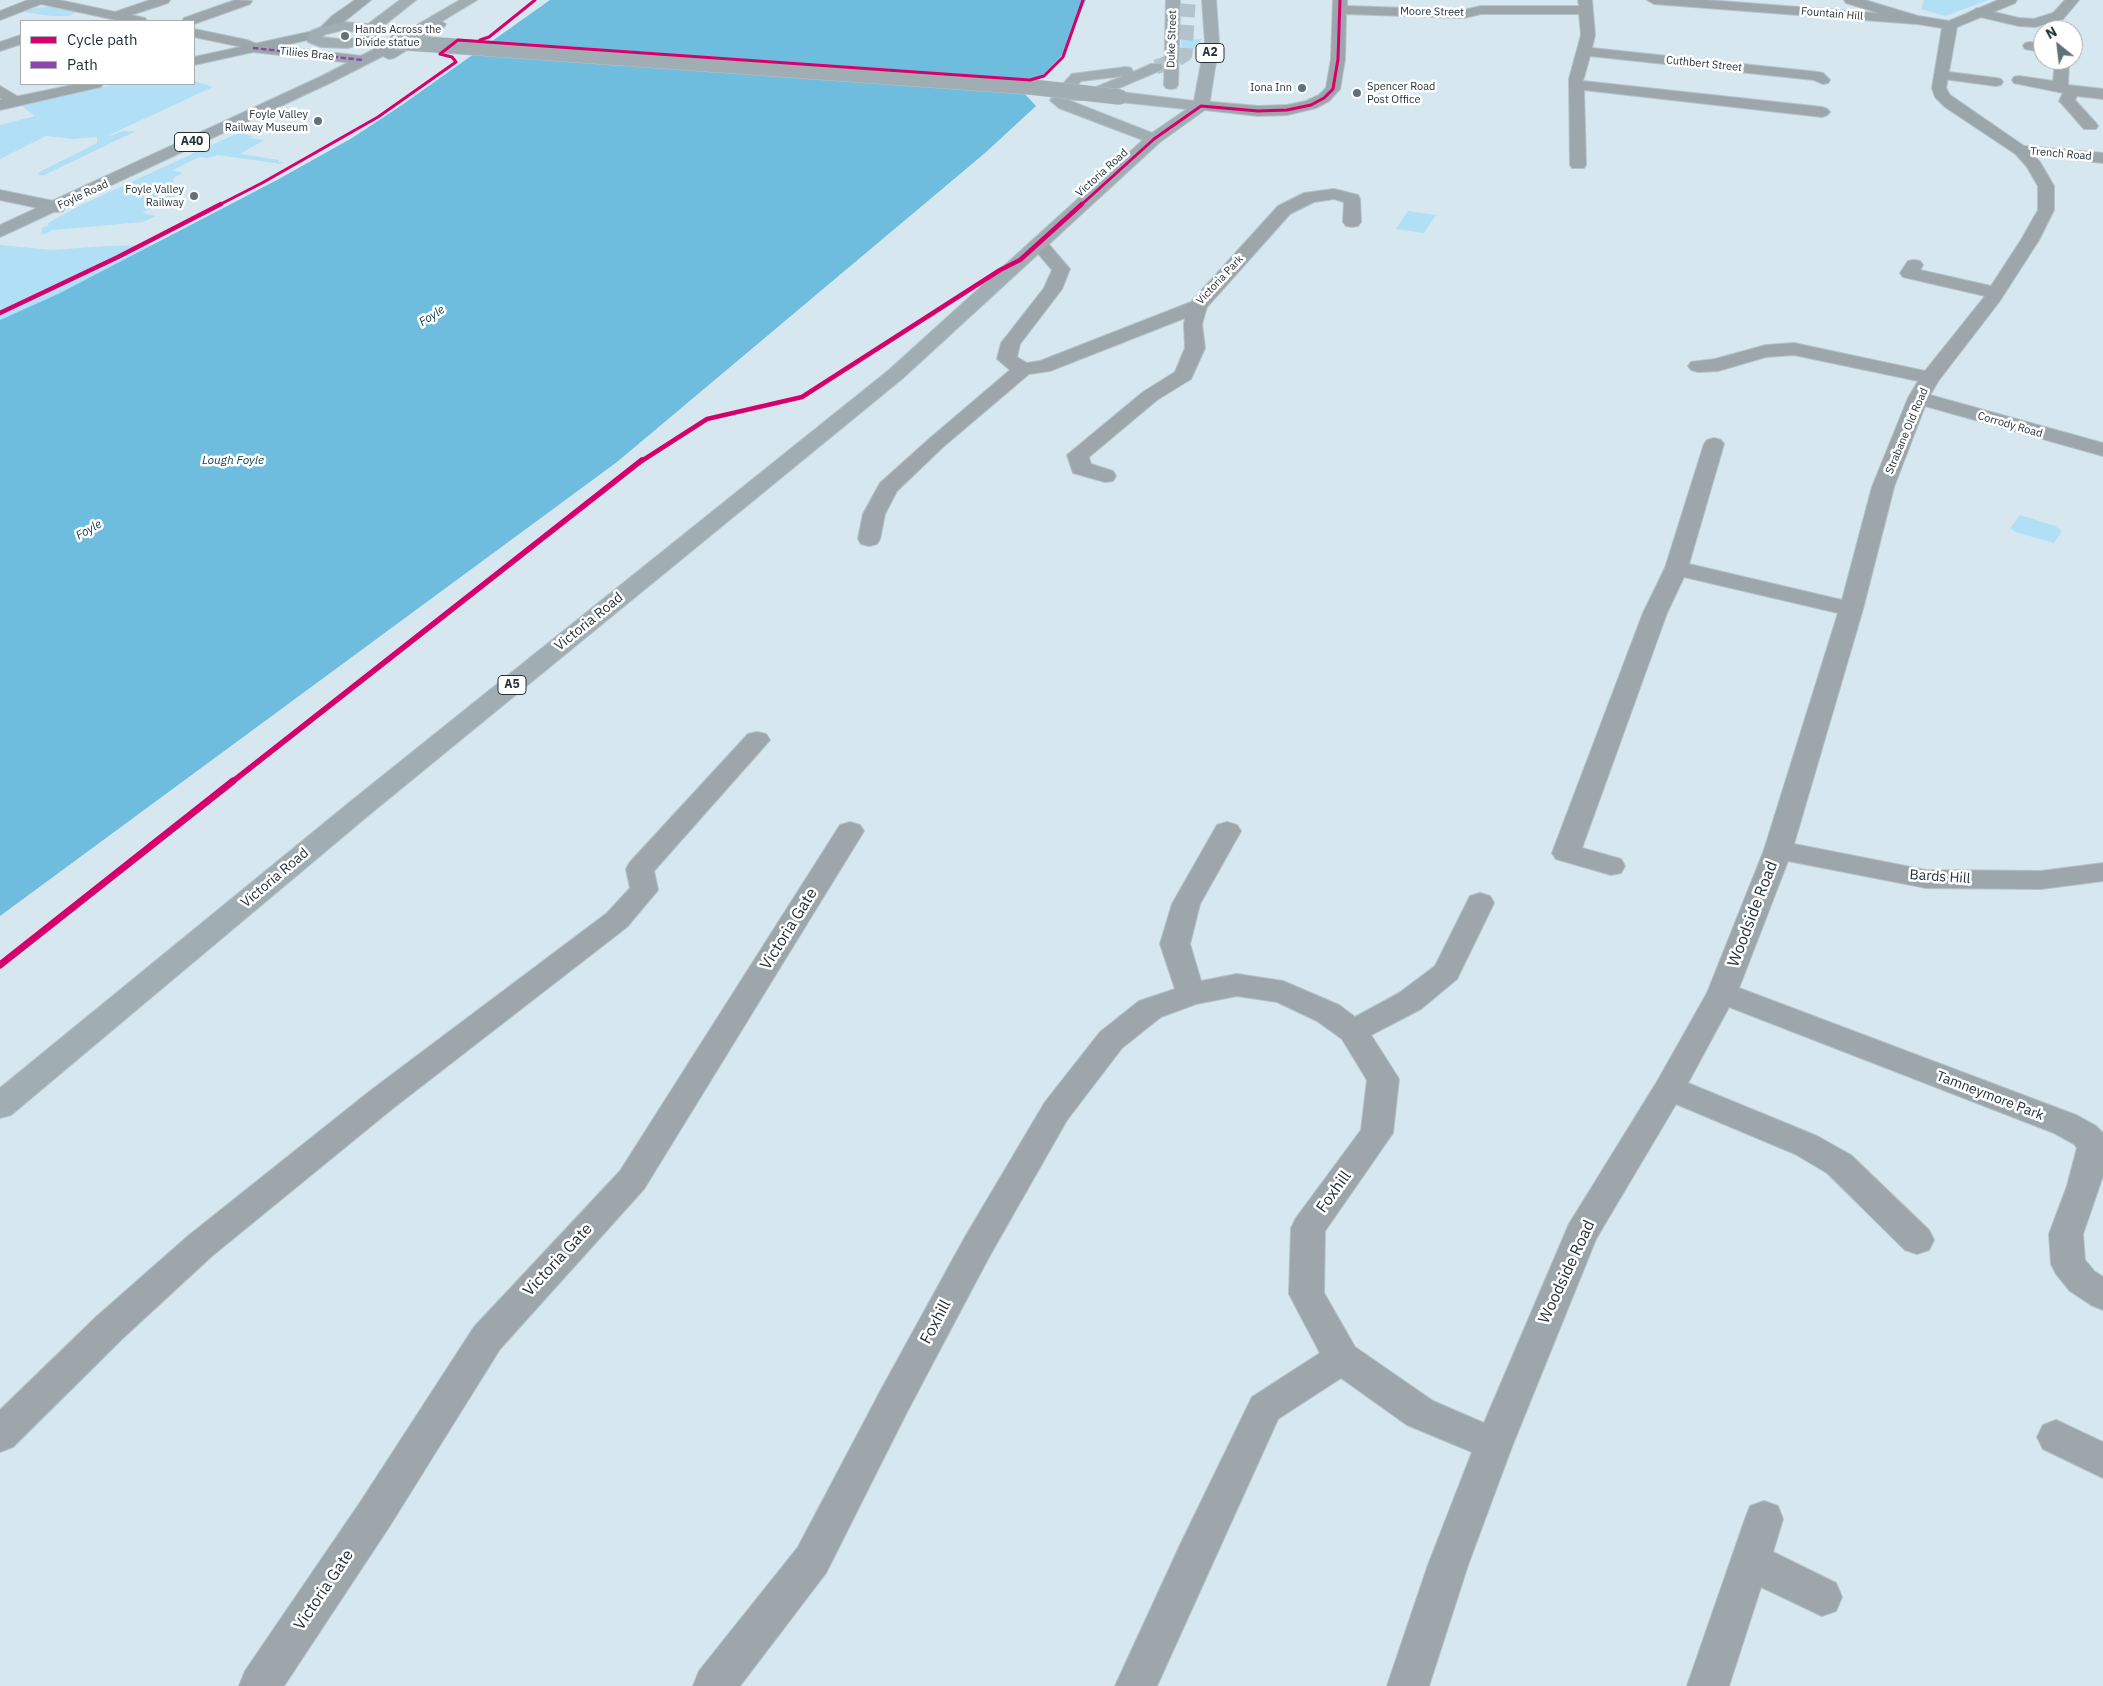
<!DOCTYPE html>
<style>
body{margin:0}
#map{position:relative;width:2103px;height:1686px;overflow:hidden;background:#d6e7f0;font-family:"IBM Plex Sans",sans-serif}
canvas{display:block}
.legend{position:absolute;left:20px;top:20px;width:175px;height:65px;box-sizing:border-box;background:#fff;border:1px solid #a7adb0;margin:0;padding:6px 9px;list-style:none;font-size:15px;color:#223239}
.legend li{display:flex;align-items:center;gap:10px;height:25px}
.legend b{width:25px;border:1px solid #a7adb0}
.north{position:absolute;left:2033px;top:20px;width:50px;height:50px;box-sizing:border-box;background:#fff;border:1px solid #a7adb0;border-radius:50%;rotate:331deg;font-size:14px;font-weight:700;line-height:20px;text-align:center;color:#223239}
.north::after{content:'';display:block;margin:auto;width:18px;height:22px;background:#617179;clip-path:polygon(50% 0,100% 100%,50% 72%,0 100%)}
</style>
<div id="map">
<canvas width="2103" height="1686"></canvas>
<ul class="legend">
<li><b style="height:6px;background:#d6006c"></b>Cycle path</li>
<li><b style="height:6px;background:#8e44ad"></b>Path</li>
</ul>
<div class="north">N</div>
</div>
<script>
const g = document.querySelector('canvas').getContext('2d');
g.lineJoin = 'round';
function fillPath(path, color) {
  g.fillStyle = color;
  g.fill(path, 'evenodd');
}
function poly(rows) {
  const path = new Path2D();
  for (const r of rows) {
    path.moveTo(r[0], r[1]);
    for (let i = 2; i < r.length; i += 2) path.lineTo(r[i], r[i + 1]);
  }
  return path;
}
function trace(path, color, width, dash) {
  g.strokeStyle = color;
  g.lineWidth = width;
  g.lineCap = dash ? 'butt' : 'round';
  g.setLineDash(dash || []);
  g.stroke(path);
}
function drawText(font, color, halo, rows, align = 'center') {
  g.font = font + ' "IBM Plex Sans",sans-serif';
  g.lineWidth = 5;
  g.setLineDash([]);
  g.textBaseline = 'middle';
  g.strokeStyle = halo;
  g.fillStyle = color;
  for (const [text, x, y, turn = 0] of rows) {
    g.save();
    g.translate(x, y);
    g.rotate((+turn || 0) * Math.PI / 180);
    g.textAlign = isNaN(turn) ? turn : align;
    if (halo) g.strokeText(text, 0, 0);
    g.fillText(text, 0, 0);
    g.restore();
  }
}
const green = poly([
 [1924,0,1988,0,1945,16,1921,9],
 [56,6,77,12,68,16,52,16,23,12,34,8],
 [1202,39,1190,54,1189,61,1183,61,1181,40],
 [194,81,213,87,109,135,99,136,113,135,123,131,136,131,42,176,38,174,41,171,97,143,97,137,73,139,46,136,0,159,0,125,35,116,22,106,117,84,194,84],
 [238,133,253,136,250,138,264,140,240,154,279,160,278,162,283,162,281,164,218,155,208,158,199,157,173,170,183,173,173,178,175,196,142,213,156,216,143,222,53,230,45,234,41,234,43,227,48,226,48,223,81,205],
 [1408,211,1436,215,1424,233,1396,229],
 [0,245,52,250,107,246,153,245,60,293,0,320],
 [2020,515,2055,526,2062,531,2054,543,2016,532,2010,528]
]);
const water = poly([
 [550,0,1086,0,1063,54,1042,76,1032,79,1024,93,1036,106,985,153,617,462,0,916,0,320,60,293,277,180,352,138,399,107]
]);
const highwayTunnel = poly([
 [1156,67,1176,60,1185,54,1188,4]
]);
const street = poly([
 [28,0,59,0,115,12,150,0,170,0,168,3,131,15,145,18,147,21,121,21,41,4,0,20,0,11,28,0],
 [235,0,252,1,250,4,194,24,194,21,182,21,184,18,235,0],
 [1333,0,1347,0,1347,6,1464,10,1481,6,1579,6,1578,0,1592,0,1595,35,1592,48,1818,72,1823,73,1830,80,1828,83,1823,84,1814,80,1590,56,1583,81,1822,107,1827,109,1830,112,1827,115,1822,117,1584,90,1586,165,1584,168,1572,168,1570,165,1569,79,1581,35,1579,14,1481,14,1464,18,1346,14,1345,59,1340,89,1329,101,1316,108,1287,115,1258,116,1196,109,1193,106,1196,103,1201,101,1258,106,1287,105,1306,101,1319,95,1326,88,1331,59,1333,0],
 [1647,0,1707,0,1916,16,1923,20,1916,24,1654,4,1647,0],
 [2065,0,2079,0,2063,19,2035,27,2019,26,1972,15,1970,12,1977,8,2019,18,2034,19,2053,13,2065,0],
 [194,29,247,40,257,44,362,56,367,57,369,60,367,63,362,64,253,52,242,47,194,37,194,29],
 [21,35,21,44,0,51,0,42,21,35],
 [2030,42,2043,44,2043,52,2025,49,2023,46,2025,43,2030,42],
 [2053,60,2068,60,2069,62,2068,85,2103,89,2103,99,2077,96,2075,100,2096,123,2098,126,2096,129,2084,129,2062,104,2059,101,2063,93,2014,83,2012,80,2014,77,2019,76,2053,81,2055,63,2053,60],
 [1941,71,1996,78,2001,79,2003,82,2001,85,1996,86,1936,78,1934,75,1936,72,1941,71],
 [0,86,22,99,25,102,22,105,12,105,0,98,0,86],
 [2020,145,2026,147,2040,162,2054,186,2054,210,2039,240,1999,302,1939,380,1930,395,2103,443,2103,456,1925,406,1894,487,1863,609,1794,844,1926,870,2041,871,2103,863,2103,881,2041,889,1926,888,1788,861,1739,988,2076,1115,2096,1126,2103,1133,2103,1176,2083,1234,2085,1260,2094,1271,2103,1277,2103,1310,2091,1305,2070,1291,2056,1274,2051,1264,2049,1234,2067,1186,2077,1148,2074,1144,2054,1133,1729,1007,1688,1083,1817,1136,1851,1155,1929,1230,1934,1240,1929,1250,1917,1254,1905,1250,1827,1173,1795,1154,1676,1104,1596,1239,1513,1444,1468,1565,1429,1686,1387,1686,1428,1565,1472,1452,1407,1425,1341,1378,1278,1419,1157,1686,1115,1686,1181,1543,1252,1397,1320,1353,1289,1294,1291,1228,1296,1218,1361,1130,1367,1080,1342,1039,1317,1021,1277,1002,1237,996,1196,1004,1161,1017,1122,1048,1067,1120,989,1257,908,1410,826,1573,740,1686,693,1686,699,1671,798,1547,882,1388,965,1237,1045,1102,1100,1032,1139,1001,1175,989,1160,944,1172,904,1217,825,1227,822,1237,825,1241,831,1200,904,1190,944,1201,981,1237,974,1283,981,1339,1005,1355,1017,1399,993,1435,966,1470,896,1480,893,1490,896,1494,903,1457,979,1421,1009,1371,1035,1399,1079,1393,1133,1325,1231,1324,1293,1355,1347,1433,1401,1484,1423,1569,1224,1658,1080,1707,993,1764,850,1838,613,1684,577,1667,613,1582,848,1621,859,1625,866,1621,873,1611,875,1556,859,1552,853,1643,613,1665,568,1704,444,1707,440,1714,438,1721,440,1724,444,1689,564,1842,600,1872,487,1908,398,1918,381,1794,355,1766,357,1718,371,1698,372,1691,370,1688,366,1691,362,1715,359,1766,345,1794,343,1925,371,1985,296,1903,277,1900,273,1908,261,1914,260,1920,261,1923,265,1920,270,1991,286,2021,240,2038,210,2038,186,2027,167,2012,150,2014,147,2020,145],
 [1334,189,1358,195,1360,199,1361,222,1358,226,1352,227,1346,226,1343,222,1344,202,1334,199,1314,202,1290,214,1207,307,1202,324,1205,348,1191,379,1157,400,1089,457,1091,464,1113,471,1116,476,1113,481,1105,482,1073,473,1067,455,1143,392,1175,372,1185,348,1184,324,1185,318,1050,371,1029,374,943,447,897,491,885,514,880,539,877,544,869,546,861,544,858,539,863,514,880,483,929,439,1010,370,997,359,1001,343,1044,288,1052,270,1030,244,1033,240,1039,239,1045,240,1070,269,1062,289,1020,344,1017,357,1027,363,1040,361,1191,302,1278,206,1304,193,1334,189],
 [0,190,63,203,65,207,63,211,57,212,0,200,0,190],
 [757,732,766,734,770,740,654,871,658,890,627,927,392,1109,212,1256,122,1339,13,1447,0,1452,0,1410,96,1317,188,1236,370,1091,607,913,630,888,626,869,630,862,748,734,757,732],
 [850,822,860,825,864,831,644,1189,500,1349,389,1527,284,1686,239,1686,245,1671,361,1501,474,1327,620,1171,840,825,850,822],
 [2056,1420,2103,1442,2103,1478,2043,1449,2037,1437,2043,1425,2056,1420],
 [1764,1501,1778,1506,1783,1519,1773,1552,1836,1583,1842,1597,1836,1611,1822,1616,1761,1587,1729,1686,1687,1686,1745,1519,1750,1506,1764,1501]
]);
const secondary = poly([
 [355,0,371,0,330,33,323,34,321,37,194,65,194,57,318,30,332,16,355,0],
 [1844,0,1865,0,1918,16,1949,21,1998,0,2017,0,2015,3,1957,27,1946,88,1950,95,2024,146,2103,153,2103,163,2014,153,1945,107,1935,97,1932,88,1942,28,1911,23,1846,3,1844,0],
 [77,84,103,84,101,87,96,88,0,110,0,100,77,84]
]);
const primary = poly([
 [439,20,446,24,444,27,394,58,389,59,383,56,332,82,0,237,0,225,322,76,386,43,391,42,397,44,439,20]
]);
const highway = poly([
 [400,0,416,0,377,31,378,33,376,36,368,43,347,48,321,47,308,42,306,39,311,31,321,27,343,22,368,24,400,0],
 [343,30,363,33,358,37,347,40,321,37,326,34,343,30],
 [460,0,477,0,396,49,391,50,386,49,384,46,386,43,460,0],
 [1166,0,1180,0,1178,85,1176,88,1171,89,1166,88,1164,85,1166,0],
 [1202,0,1216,0,1219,42,1209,106,1206,109,1160,142,903,378,370,814,11,1115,0,1118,0,1088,350,802,889,370,1143,140,1059,108,1053,103,1050,100,1053,97,1061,96,1063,93,1084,92,1123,76,1081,81,1074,88,1064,88,1062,85,1072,74,1126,67,1131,68,1133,72,1151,64,1161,64,1163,67,1161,70,1091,100,1068,100,1152,133,1187,109,1120,102,1115,100,1112,97,1115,94,1120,92,1194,101,1205,42,1202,0]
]);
const highwayBridge = poly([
 [395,42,1031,87,1120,97]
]);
const quiet = poly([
 [253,48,362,60]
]);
const cyclewayFar3 = poly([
 [480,40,489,37,535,0],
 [440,54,458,40,1030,80,1044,76,1063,57,1083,0],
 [219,205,262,183,378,117,456,62,452,57,440,54],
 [1081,205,1154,139,1201,106,1258,111,1287,110,1311,105,1324,98,1333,89,1338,59,1340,0]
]);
const cyclewayFar2 = poly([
 [0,313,118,257,221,204],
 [640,462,707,419,802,397,1000,270,1020,260,1082,204]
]);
const cyclewayFar1 = poly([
 [232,782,642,460]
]);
const cycleway = poly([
 [0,965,233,781]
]);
const markers = [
 [345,36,5,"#617179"],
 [1302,88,5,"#617179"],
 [1357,93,5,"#617179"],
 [318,121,5,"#617179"],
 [194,196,5,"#617179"]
];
const farStreetnames = [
 ["Moore Street",1432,12,1],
 ["Fountain Hill",1832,14,5],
 ["Duke Street",1172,39,-88],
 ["Tiliies Brae",307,54,6],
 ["Cuthbert Street",1704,64,6],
 ["Trench Road",2061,154,5],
 ["Victoria Road",1102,173,-42],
 ["Foyle Road",83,195,-25],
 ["Victoria Park",1220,280,-47],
 ["Corrody Road",2010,425,16],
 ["Strabane Old Road",1907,431,-67]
];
const farPoinames = [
 ["Hands Across the",355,30,"left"],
 ["Divide statue",355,43,"left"],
 ["Spencer Road",1367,87,"left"],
 ["Post Office",1367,100,"left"],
 ["Iona Inn",1292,88],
 ["Foyle Valley",308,115],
 ["Railway Museum",308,128],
 ["Foyle Valley",184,190],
 ["Railway",184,203]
];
const shields = [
 [1210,53,28],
 [192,142,35],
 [512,685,28]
];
const shieldNames = [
 ["A2",1210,53],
 ["A40",192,142],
 ["A5",512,685]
];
const farWaternames = [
 ["Foyle",432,316,-33],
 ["Lough Foyle",233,461],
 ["Foyle",89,530,-30]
];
const streetNames = [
 ["Victoria Road",589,622,-39],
 ["Bards Hill",1940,877,4],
 ["Victoria Road",275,878,-40],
 ["Tamneymore Park",1990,1096,21]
];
const nearStreetnames = [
 ["Woodside Road",1753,914,-69],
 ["Victoria Gate",789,929,-58],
 ["Foxhill",1334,1192,-54],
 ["Victoria Gate",558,1260,-47],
 ["Woodside Road",1567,1272,-65],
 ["Foxhill",936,1322,-62],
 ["Victoria Gate",324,1590,-56]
];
fillPath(green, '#b0dff6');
fillPath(water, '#6ebdde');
trace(highwayTunnel, '#b2c3cb', 15, [15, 8]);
trace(street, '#b4c2c9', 2);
trace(secondary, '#b4c2c9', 2);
trace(primary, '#b4c2c9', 2);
trace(highway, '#b4c2c9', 2);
fillPath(street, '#9da6aa');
fillPath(secondary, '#9aa6aa');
fillPath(primary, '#9da9af');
fillPath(highway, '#a0aeb4');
trace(highwayBridge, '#b4c2c9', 16, []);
trace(highwayBridge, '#a0aeb4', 15);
trace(quiet, '#8e44ad', 2.5, [5.5, 2.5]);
trace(cyclewayFar3, '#d6006c', 3);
trace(cyclewayFar2, '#d6006c', 4.5);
trace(cyclewayFar1, '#d6006c', 5.5);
trace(cycleway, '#d6006c', 7);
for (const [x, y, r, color] of markers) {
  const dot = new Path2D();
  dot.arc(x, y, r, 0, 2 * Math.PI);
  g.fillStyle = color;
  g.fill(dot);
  trace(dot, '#fff', 2);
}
drawText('11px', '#223239', '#fff', farStreetnames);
drawText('11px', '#223239', '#fff', farPoinames, 'right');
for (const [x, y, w] of shields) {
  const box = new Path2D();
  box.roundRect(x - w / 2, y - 9.5, w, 19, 4);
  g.fillStyle = '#fff';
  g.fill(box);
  trace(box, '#223239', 1);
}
drawText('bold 12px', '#223239', null, shieldNames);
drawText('italic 12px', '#134052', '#fff', farWaternames);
drawText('14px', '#223239', '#fff', streetNames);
drawText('16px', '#223239', '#fff', nearStreetnames);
</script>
